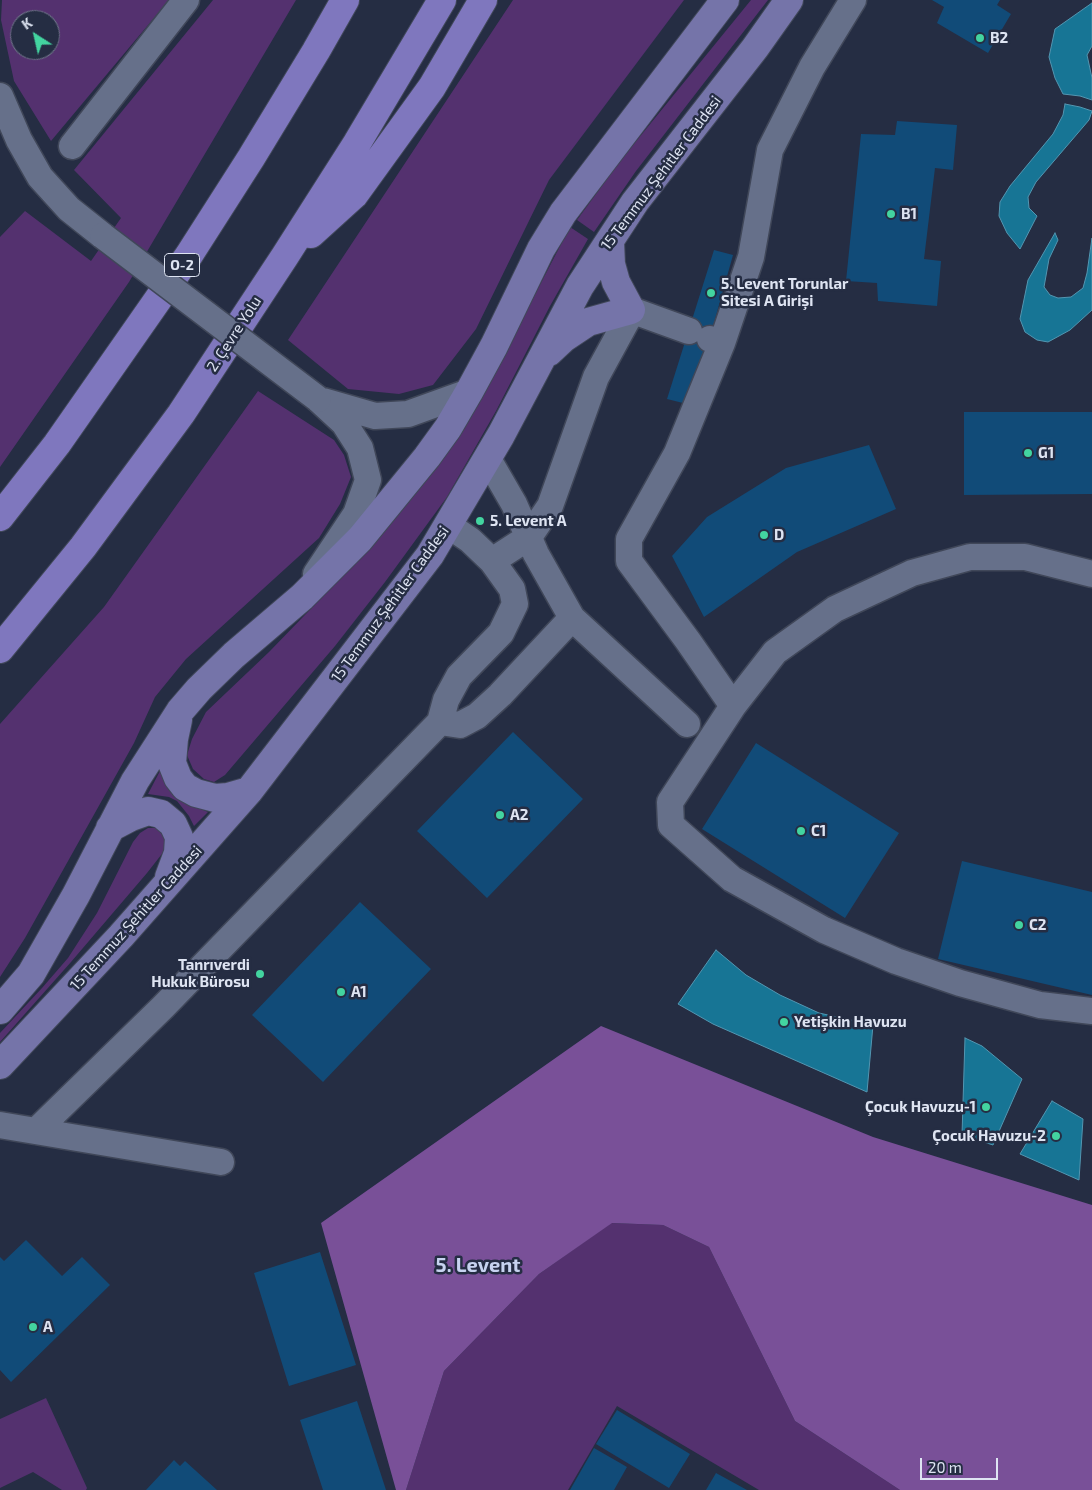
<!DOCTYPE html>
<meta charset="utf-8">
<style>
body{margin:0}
#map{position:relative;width:1092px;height:1490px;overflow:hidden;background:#252d43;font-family:"Exo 2",sans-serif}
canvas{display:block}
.north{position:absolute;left:10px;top:10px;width:50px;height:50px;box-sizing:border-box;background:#252d43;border:1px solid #6f7689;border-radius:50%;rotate:325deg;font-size:14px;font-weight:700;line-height:20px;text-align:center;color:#dee4f2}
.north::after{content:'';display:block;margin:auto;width:18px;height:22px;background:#43d4a0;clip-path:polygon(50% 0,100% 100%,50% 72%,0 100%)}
.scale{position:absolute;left:920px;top:1458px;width:78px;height:22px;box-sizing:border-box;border:2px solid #dee4f2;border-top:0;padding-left:6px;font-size:15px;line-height:18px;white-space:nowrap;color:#dee4f2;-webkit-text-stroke:4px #252d43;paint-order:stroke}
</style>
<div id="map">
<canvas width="1092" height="1490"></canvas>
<div class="north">K</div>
<div class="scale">20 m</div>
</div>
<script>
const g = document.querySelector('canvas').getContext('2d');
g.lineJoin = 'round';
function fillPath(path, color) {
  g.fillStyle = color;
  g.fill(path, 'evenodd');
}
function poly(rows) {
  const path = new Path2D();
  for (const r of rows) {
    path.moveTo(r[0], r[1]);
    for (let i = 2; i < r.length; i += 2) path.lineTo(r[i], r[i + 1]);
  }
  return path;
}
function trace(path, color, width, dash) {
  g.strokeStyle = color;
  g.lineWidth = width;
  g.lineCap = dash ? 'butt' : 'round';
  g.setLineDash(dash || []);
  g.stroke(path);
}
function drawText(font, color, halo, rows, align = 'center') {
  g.font = font + ' "Exo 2",sans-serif';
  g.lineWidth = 5;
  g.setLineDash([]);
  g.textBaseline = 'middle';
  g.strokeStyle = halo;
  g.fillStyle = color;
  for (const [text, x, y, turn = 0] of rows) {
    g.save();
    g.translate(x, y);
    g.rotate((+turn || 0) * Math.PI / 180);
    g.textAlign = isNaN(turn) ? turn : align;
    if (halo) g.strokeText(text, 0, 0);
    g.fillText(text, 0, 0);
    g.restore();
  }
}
const green = poly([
 [2,0,169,0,51,141,14,81,1,20],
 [20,20,50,20,50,50,20,50],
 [213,0,296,0,129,282,0,467,0,237,25,211,91,261,121,218,74,170],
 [513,0,684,0,549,180,476,329,433,385,399,394,348,389,288,340],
 [751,0,768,0,636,171,594,232,577,220,620,161],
 [570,227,588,239,550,306,496,411,447,497,385,582,335,646,225,775,214,782,204,779,193,769,187,755,192,739,206,712,269,652,363,555,439,463,481,398],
 [258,391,334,440,344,455,351,477,340,504,319,538,186,659,155,697,134,743,25,938,0,977,0,724,104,607],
 [161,769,194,806,208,812,194,826,189,816,177,801,169,797,148,794],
 [148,828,156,828,162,831,167,839,165,850,147,873,71,962,0,1042,0,1033,42,988,68,958,97,913,133,842,140,833],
 [611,1223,663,1225,709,1247,795,1421,900,1490,759,1490,617,1406,568,1490,406,1490,444,1371,539,1274],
 [46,1398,87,1488,86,1490,62,1490,33,1472,0,1488,0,1419]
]);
const forest = poly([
 [601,1026,873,1137,1092,1205,1092,1490,900,1490,795,1421,709,1247,663,1225,612,1223,539,1274,444,1371,406,1490,396,1490,321,1223]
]);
const water = poly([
 [1092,3,1092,46,1087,55,1092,78,1092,100,1080,96,1063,94,1055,78,1049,57,1055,29,1092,3],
 [1065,104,1080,107,1092,111,1089,120,1036,182,1028,197,1029,208,1037,216,1020,249,1007,233,999,216,1000,202,1010,186,1053,134,1063,115,1065,104],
 [1055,233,1058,240,1049,259,1044,287,1050,295,1058,298,1071,297,1083,288,1087,273,1092,238,1092,310,1070,330,1048,342,1037,340,1025,332,1020,319,1028,280,1055,233],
 [716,950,746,975,780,995,819,1013,873,1025,867,1092,713,1024,678,1004,716,950],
 [965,1038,982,1046,1022,1079,993,1145,962,1135,965,1038],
 [1052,1101,1083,1119,1079,1180,1020,1154,1052,1101]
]);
const building = poly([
 [932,0,1000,0,997,5,1011,14,988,53,937,23,944,7],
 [897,121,957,125,953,170,935,168,924,259,941,261,937,306,878,301,877,283,846,281,861,134,895,135],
 [714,250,733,255,691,405,667,399],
 [964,412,1092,412,1092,494,964,495],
 [869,445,896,509,797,552,704,617,672,556,707,517,786,468],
 [513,732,583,799,487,898,417,831],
 [756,743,899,833,845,918,702,829],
 [962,861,1092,892,1092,995,938,959],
 [360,902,431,969,323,1082,252,1015],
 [26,1240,62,1276,82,1257,110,1285,11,1382,0,1370,0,1257,4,1261],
 [320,1252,356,1365,289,1386,254,1273],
 [357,1401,386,1490,323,1490,300,1420],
 [617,1410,690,1454,669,1488,596,1444],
 [594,1448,627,1467,614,1490,570,1490],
 [174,1460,180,1466,185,1461,217,1490,146,1490],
 [716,1473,747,1490,706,1490]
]);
const minor = poly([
 [0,96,19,140,40,177,69,209,103,236],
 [72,146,186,0],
 [631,310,689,331],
 [710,339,722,343,677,453,629,539,629,561,688,641,733,706],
 [722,343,751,257,770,150,812,67,853,0],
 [323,401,375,416,408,414,469,392],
 [492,561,529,537,550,506,596,377,632,311],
 [316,574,356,514,368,480,360,448,344,423,318,399],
 [1092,574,1025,557,970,557,912,573,835,609,775,652,733,706,670,802,671,825,732,879,824,930,896,961,960,983,1040,1005,1092,1011],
 [572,618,687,724],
 [440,722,460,725,477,716,500,695,572,618,536,554,514,504,488,459],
 [0,1125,221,1162],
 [36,1131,163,1007,440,722,446,700,459,676,501,633,515,604,512,589,492,561,470,540,448,525]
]);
const major = poly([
 [549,352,564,338,588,322,631,310,616,282,611,264,610,241],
 [178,720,174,739,172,763,178,778,185,787,196,793,215,798,228,797,249,791],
 [110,828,131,817,148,811,161,814,173,824,179,837,178,853,169,877],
 [0,1010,31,974,76,895,135,781,180,711,199,689,234,655,302,597,360,539,427,457,448,428,469,392,494,346,541,249,563,213,725,0],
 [0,1065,121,936,249,791,430,555,501,435,580,286,635,202,755,48,789,0]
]);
const highway = poly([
 [311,234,354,195,432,87,483,0],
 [0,517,57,444,189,255,251,158,316,51,345,0],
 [0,649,83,547,181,414,285,256,357,143,442,0]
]);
const minorBridge = poly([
 [103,236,318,399]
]);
const markers = [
 [980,38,5,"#43d4a0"],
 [891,214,5,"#43d4a0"],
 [711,293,5,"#43d4a0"],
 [1028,453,5,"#43d4a0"],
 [480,521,5,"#43d4a0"],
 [764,535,5,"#43d4a0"],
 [500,815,5,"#43d4a0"],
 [801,831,5,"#43d4a0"],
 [1019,925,5,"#43d4a0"],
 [260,974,5,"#43d4a0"],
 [341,992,5,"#43d4a0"],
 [784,1022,5,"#43d4a0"],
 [986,1107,5,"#43d4a0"],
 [1056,1136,5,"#43d4a0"],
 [33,1327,5,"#43d4a0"]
];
const shields = [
 [182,265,35]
];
const shieldNames = [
 ["O-2",182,265]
];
const poiNames = [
 ["B2",990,38],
 ["B1",901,214],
 ["5. Levent Torunlar",721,284],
 ["Sitesi A Girişi",721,301],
 ["G1",1038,453],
 ["5. Levent A",490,521],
 ["D",774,535],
 ["A2",510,815],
 ["C1",811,831],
 ["C2",1029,925],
 ["Tanrıverdi",250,965,"right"],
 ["Hukuk Bürosu",250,982,"right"],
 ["A1",351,992],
 ["Yetişkin Havuzu",794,1022],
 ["Çocuk Havuzu-1",976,1107,"right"],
 ["Çocuk Havuzu-2",1046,1136,"right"],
 ["A",43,1327]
];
const streetNames = [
 ["15 Temmuz Şehitler Caddesi",661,173,-53],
 ["2. Çevre Yolu",234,334,-57],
 ["15 Temmuz Şehitler Caddesi",390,604,-54],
 ["15 Temmuz Şehitler Caddesi",136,918,-48]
];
const districtNames = [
 ["5. Levent",478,1265]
];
fillPath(green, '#54316f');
fillPath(forest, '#795098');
fillPath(water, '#177595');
trace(water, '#5396b1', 1);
fillPath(building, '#114b78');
trace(minor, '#404759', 29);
trace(major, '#404759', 30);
trace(highway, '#404759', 30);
trace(minor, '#66708a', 26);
trace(major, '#7574a9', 28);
trace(highway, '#7f77be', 28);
trace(minorBridge, '#404759', 29, []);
trace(minorBridge, '#66708a', 26);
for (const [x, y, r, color] of markers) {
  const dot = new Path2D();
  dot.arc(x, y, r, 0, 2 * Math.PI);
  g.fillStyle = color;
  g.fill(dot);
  trace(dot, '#252d43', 2);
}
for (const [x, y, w] of shields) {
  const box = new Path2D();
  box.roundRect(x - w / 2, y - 11.5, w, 23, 4);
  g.fillStyle = '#252d43';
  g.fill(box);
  trace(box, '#dee4f2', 1);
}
drawText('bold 14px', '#dee4f2', null, shieldNames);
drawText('bold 15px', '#dee4f2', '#252d43', poiNames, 'left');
drawText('15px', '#dee4f2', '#252d43', streetNames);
drawText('bold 20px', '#c7d3f0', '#252d43', districtNames);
</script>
